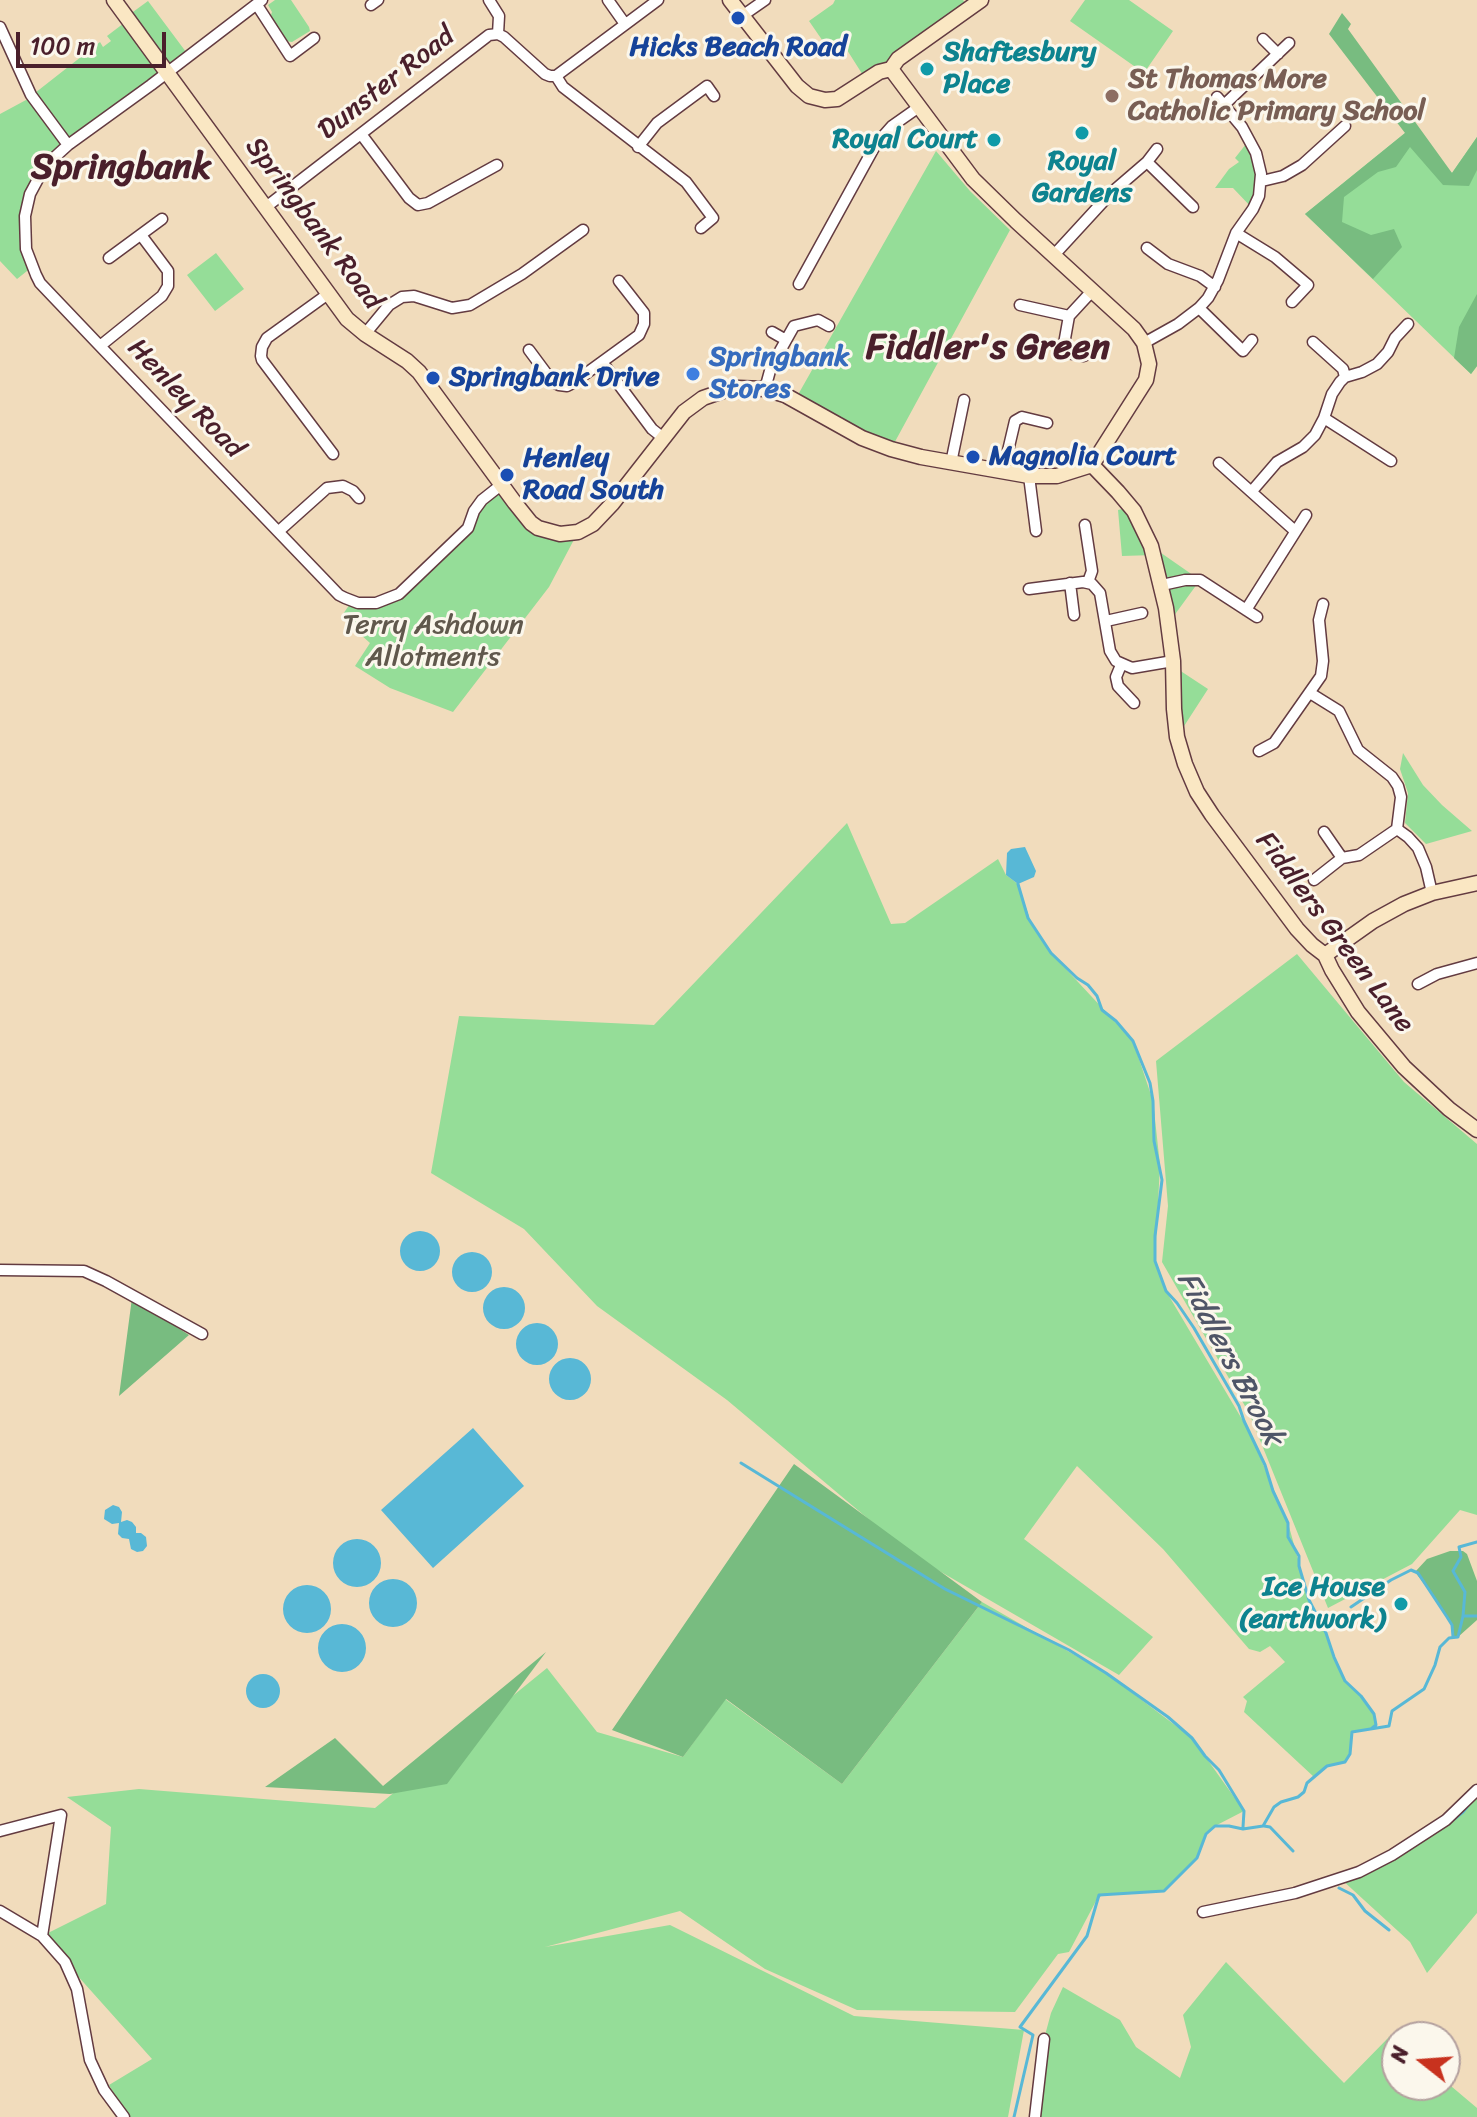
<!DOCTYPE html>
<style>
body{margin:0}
#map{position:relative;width:1477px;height:2117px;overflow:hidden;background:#f1dcbc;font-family:Sriracha,sans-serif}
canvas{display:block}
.north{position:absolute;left:1381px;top:2021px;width:80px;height:80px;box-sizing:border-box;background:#fbf7ec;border:2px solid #b4a19f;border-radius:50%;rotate:287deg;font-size:22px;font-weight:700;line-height:32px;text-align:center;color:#4a1f2b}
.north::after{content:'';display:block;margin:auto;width:28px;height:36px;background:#c8321e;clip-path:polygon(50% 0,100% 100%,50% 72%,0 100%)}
.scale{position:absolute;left:16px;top:32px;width:150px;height:36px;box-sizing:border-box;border:4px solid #4a1f2b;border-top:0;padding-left:10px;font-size:24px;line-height:28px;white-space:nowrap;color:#4a1f2b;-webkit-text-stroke:6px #fbf7ec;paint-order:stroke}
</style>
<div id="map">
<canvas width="1477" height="2117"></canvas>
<div class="north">N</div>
<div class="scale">100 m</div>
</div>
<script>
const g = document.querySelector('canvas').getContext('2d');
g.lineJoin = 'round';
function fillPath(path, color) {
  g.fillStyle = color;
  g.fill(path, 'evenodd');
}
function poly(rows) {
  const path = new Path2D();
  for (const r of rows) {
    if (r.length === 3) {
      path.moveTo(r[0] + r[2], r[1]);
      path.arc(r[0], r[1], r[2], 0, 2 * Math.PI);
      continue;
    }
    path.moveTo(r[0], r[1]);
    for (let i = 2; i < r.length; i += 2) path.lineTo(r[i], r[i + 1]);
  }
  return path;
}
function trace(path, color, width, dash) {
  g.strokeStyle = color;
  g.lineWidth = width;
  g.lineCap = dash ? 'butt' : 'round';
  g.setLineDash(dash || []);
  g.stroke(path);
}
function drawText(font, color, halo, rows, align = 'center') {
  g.font = font + ' Sriracha,sans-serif';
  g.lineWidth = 6;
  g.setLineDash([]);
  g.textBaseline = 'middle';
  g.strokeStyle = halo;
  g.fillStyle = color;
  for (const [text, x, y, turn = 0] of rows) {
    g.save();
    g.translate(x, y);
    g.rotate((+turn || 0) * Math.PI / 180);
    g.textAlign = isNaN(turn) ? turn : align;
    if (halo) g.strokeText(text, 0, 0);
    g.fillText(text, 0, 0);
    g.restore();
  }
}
const green = poly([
 [275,0,291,0,309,27,310,31,292,42,285,41,271,15,272,12,268,5],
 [835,0,963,0,969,8,866,80,842,42,829,50,809,21,833,4],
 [1085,0,1129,0,1173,31,1144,73,1070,21],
 [148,1,189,56,60,151,27,205,32,267,17,279,0,261,0,114,26,100,100,42,103,47,111,41,107,36,128,20,126,17],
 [1405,133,1452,173,1477,137,1477,366,1471,374,1305,214],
 [1250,139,1259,159,1253,209,1233,188,1215,188,1229,169,1239,162,1235,158],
 [936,151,970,191,1010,230,891,449,795,400],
 [216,253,244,289,215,311,187,275],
 [501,485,531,523,578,532,549,587,453,712,390,688,355,666,370,643,341,617,352,601,387,601,468,528,474,511],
 [1130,507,1151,546,1200,580,1168,624,1154,555,1122,556,1118,510],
 [1173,666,1208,689,1177,737],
 [1403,753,1423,785,1442,805,1472,831,1426,844,1405,823,1408,793,1400,769],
 [847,823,891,924,905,923,998,859,1006,875,1018,884,1032,925,1051,953,1133,1041,1153,1101,1160,1165,1155,1261,1166,1291,1249,1431,1288,1523,1316,1624,1317,1616,1326,1633,1334,1657,1345,1681,1361,1696,1374,1714,1376,1725,1371,1729,1352,1732,1350,1754,1345,1762,1327,1766,1314,1777,1244,1712,1247,1701,1243,1697,1285,1662,1270,1646,1260,1652,1249,1649,1163,1549,1077,1466,1024,1539,1153,1637,1119,1675,910,1554,727,1400,597,1306,524,1229,431,1173,459,1016,654,1025],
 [1297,954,1404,1082,1477,1144,1477,1515,1460,1510,1412,1564,1328,1608,1249,1413,1162,1262,1168,1206,1156,1061],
 [982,1602,1106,1673,1192,1738,1244,1811,1215,1826,1206,1834,1197,1858,1164,1891,1102,1895,1096,1901,1069,1952,1058,1954,1015,2012,857,2010,765,1969,680,1911,545,1947,670,1925,854,2016,1024,2030,1008,2117,127,2117,109,2085,152,2059,42,1936,106,1904,111,1827,67,1797,139,1789,375,1808,547,1668,597,1732,683,1757,725,1699,842,1784],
 [1477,1790,1477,1913,1427,1973,1410,1942,1341,1879,1436,1827],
 [1226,1962,1344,2083,1390,2036,1397,2041,1397,2085,1445,2085,1445,2081,1477,2108,1477,2117,1035,2117,1044,2039,1051,2013,1063,1987,1120,2020,1136,2047,1180,2078,1191,2047,1183,2015]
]);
const forest = poly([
 [1342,13,1351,24,1348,29,1452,173,1477,137,1477,170,1469,186,1443,185,1410,147,1396,167,1378,172,1344,197,1342,222,1371,235,1394,229,1402,247,1373,279,1305,214,1405,133,1329,34],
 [1477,294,1477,366,1471,374,1454,358,1459,327],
 [132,1298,189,1335,119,1396],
 [794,1464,982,1602,842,1784,726,1699,683,1757,612,1730],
 [1450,1551,1463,1551,1467,1554,1477,1581,1477,1620,1458,1637,1452,1638,1452,1625,1434,1597,1415,1572,1427,1559],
 [546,1652,447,1784,390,1794,265,1787,335,1738,383,1786]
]);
const water = poly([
 [1025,847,1036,871,1034,877,1018,884,1006,875,1007,853,1011,849],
 [420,1251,20],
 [472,1272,20],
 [504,1308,21],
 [537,1344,21],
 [570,1379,21],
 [473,1428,524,1486,433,1568,381,1510],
 [113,1505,119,1507,122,1512,121,1522,127,1520,132,1522,136,1527,136,1533,141,1533,146,1537,147,1546,143,1551,137,1552,131,1549,129,1539,122,1538,118,1534,119,1523,112,1524,104,1519,105,1510],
 [357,1563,24],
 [393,1603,24],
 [307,1609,24],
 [342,1648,24],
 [263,1691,17]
]);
const stream = poly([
 [1018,884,1028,918,1051,953,1077,978,1088,985,1097,996,1102,1010,1116,1021,1133,1041,1150,1083,1153,1101,1154,1141,1162,1180,1155,1236,1155,1261,1166,1291,1177,1303,1194,1328,1239,1406,1244,1421,1265,1465,1273,1491,1288,1523,1288,1537,1299,1556,1299,1566,1309,1600,1326,1633,1334,1657,1345,1681,1361,1696,1374,1714,1376,1725,1371,1729],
 [741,1463,945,1589,1069,1650,1106,1673,1168,1717,1192,1738,1205,1756,1219,1770,1244,1811,1243,1827],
 [1351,1607,1391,1580,1411,1570,1418,1573,1447,1617,1452,1625,1453,1637],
 [1465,1616,1477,1616],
 [1320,1621,1326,1623,1330,1620],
 [1453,1820,1463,1812,1470,1803],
 [1264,1826,1270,1827,1293,1851],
 [1339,1888,1353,1895,1365,1911,1389,1930],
 [1014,2117,1033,2035,1020,2027,1087,1936,1099,1895,1164,1891,1197,1858,1206,1834,1215,1826,1229,1826,1243,1829,1263,1826,1274,1807,1281,1802,1298,1797,1304,1792,1307,1783,1327,1766,1345,1762,1350,1754,1352,1732,1389,1726,1392,1711,1424,1689,1435,1665,1440,1647,1449,1638,1458,1637,1463,1616,1465,1592,1453,1571,1461,1557,1459,1547,1477,1542]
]);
const street = poly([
 [262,0,151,85,68,145,45,166,30,194,25,216,26,249,36,275,40,283,100,346,339,595,345,598,358,603,376,603,399,594,468,528,474,511,482,500,501,485],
 [489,0,499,16,498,34],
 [608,0,625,24],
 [257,5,290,56,314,38],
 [371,5,378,0],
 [742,16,765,0],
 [0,27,31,95,68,145],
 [1263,39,1278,54],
 [556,76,563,87,686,182,713,218,701,228],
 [556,76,658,0],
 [1225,104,1289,43],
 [361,134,409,198,418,205,428,203,497,165],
 [638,147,657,123,707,86,714,96],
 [1147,162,1193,207],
 [1262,181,1283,176,1302,165,1345,126],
 [266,207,489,35,498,34,504,37,545,74,550,76,556,76],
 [1236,233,1275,257,1308,285,1292,302],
 [1147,248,1168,264,1200,276,1215,287],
 [1054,255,1111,193,1147,162,1157,149],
 [109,258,162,219],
 [799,284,876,144,892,126,919,107],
 [328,294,267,338,262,347,261,356,262,360,333,454],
 [1020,305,1069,316,1093,290],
 [1199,308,1243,351,1252,340],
 [1069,316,1064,344,1065,349,1068,353,1084,356],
 [772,332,786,340],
 [365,334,389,305,402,297,414,296,452,308,470,305,522,274,583,230],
 [1313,342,1343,369,1345,377],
 [1144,343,1178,324,1199,308,1208,298,1218,280,1236,233,1253,209,1259,196,1261,174,1256,153,1242,127,1217,97],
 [100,346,162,296,168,286,168,271,141,235],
 [529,350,552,381,559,385,567,386,573,383,639,335,644,324,644,313,619,281],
 [602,362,652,429,662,437],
 [765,389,771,367,794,326,818,320,829,326],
 [1324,418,1391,461],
 [951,463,964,400],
 [1219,463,1295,531],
 [1003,472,1015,421,1022,417,1047,423],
 [1029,476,1036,531],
 [1252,491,1277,462,1303,447,1315,435,1324,418,1332,394,1340,382,1345,377,1362,372,1377,364,1388,352,1395,338,1408,324],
 [1085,525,1092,571,1088,582],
 [279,531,327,488,343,486,353,491,359,498],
 [1070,583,1074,615],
 [1162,585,1185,580,1200,580,1257,617],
 [1029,589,1083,582,1092,584,1100,593,1110,651,1116,661,1132,668,1173,661],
 [1246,610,1306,515],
 [1106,621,1142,613],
 [1121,665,1116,677,1118,686,1134,703],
 [1310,693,1339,711,1358,750,1392,777,1398,786,1401,797,1397,829,1359,855,1342,858,1314,880],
 [1259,751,1274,743,1321,676,1323,661,1319,620,1323,604],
 [1397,829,1408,837,1418,848,1426,867,1432,893],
 [1324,832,1342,858],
 [1418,984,1437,974,1477,963],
 [0,1270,84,1271,106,1281,202,1334],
 [0,1831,61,1815,42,1936],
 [0,1911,42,1936,65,1962,77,1989,90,2060,104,2090,124,2117],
 [1203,1912,1295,1893,1359,1872,1392,1855,1446,1820,1477,1790],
 [1035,2117,1044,2039]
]);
const secondary = poly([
 [114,0,347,319,365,334,407,361,419,372,515,503,531,523,538,528,560,534,578,532,593,524,612,504,684,412,703,398,726,390,738,388,765,389,785,395,862,438,891,449,921,457,1029,476,1057,476,1092,465],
 [730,0,797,86,809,96,825,100,837,99,879,72,891,69],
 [891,69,973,179,1016,221,1134,329,1144,343,1149,364,1146,380,1092,465],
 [891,69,898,59,981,0],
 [1092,465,1118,492,1134,511,1151,546,1166,608,1173,661,1174,709,1177,737,1185,764,1197,792,1212,815,1297,929,1312,945,1325,955,1332,970,1358,1012,1404,1067,1449,1109,1477,1130],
 [1325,955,1373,921,1404,904,1432,893,1477,883]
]);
const markers = [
 [738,18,8,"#1a4fb4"],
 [927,69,8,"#0f9aa8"],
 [1112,96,8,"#8d6e63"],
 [1082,133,8,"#0f9aa8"],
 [994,140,8,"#0f9aa8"],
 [693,374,8,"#3f7fe0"],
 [433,378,8,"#1a4fb4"],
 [973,457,8,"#1a4fb4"],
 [507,475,8,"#1a4fb4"],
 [1401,1604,8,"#0f9aa8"]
];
const transitNames = [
 ["Hicks Beach Road",738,48,"center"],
 ["Springbank Drive",449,378],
 ["Magnolia Court",989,457],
 ["Henley",523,459],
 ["Road South",523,491]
];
const cultureNames = [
 ["Shaftesbury",943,53,"left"],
 ["Place",943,85,"left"],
 ["Royal Court",978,140],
 ["Royal",1082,162,"center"],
 ["Gardens",1082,194,"center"],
 ["Ice House",1385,1588],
 ["(earthwork)",1385,1620]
];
const educationNames = [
 ["St Thomas More",1128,80],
 ["Catholic Primary School",1128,112]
];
const streetNames = [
 ["Dunster Road",387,84,-38],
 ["Springbank Road",313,224,53],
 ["Henley Road",185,399,46],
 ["Fiddlers Green Lane",1334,933,53]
];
const shopNames = [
 ["Springbank",709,358],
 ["Stores",709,390]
];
const parkNames = [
 ["Terry Ashdown",433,626],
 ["Allotments",433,658]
];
const waterNames = [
 ["Fiddlers Brook",1229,1359,62]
];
const districtNames = [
 ["Springbank",121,169],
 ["Fiddler's Green",988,349]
];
fillPath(green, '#95dd98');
fillPath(forest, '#78bc80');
fillPath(water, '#58b8d6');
trace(stream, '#58b8d6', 3);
trace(street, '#633b41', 13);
trace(secondary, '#633b41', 17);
trace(street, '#fff', 10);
trace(secondary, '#fae7c3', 14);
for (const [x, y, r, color] of markers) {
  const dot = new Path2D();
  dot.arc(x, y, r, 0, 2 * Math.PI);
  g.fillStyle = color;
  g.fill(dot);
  trace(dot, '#fbf7ec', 3);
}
drawText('bold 28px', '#164399', '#fbf7ec', transitNames, 'left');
drawText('bold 28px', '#0d838f', '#fbf7ec', cultureNames, 'right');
drawText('bold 28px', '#785e54', '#fbf7ec', educationNames, 'left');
drawText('28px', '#4a1f2b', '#fbf7ec', streetNames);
drawText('bold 28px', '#366cbe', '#fbf7ec', shopNames, 'left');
drawText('28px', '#60584c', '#fbf7ec', parkNames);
drawText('italic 30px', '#4f5567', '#fbf7ec', waterNames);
drawText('bold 36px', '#4a1f2b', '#fbf7ec', districtNames);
</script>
